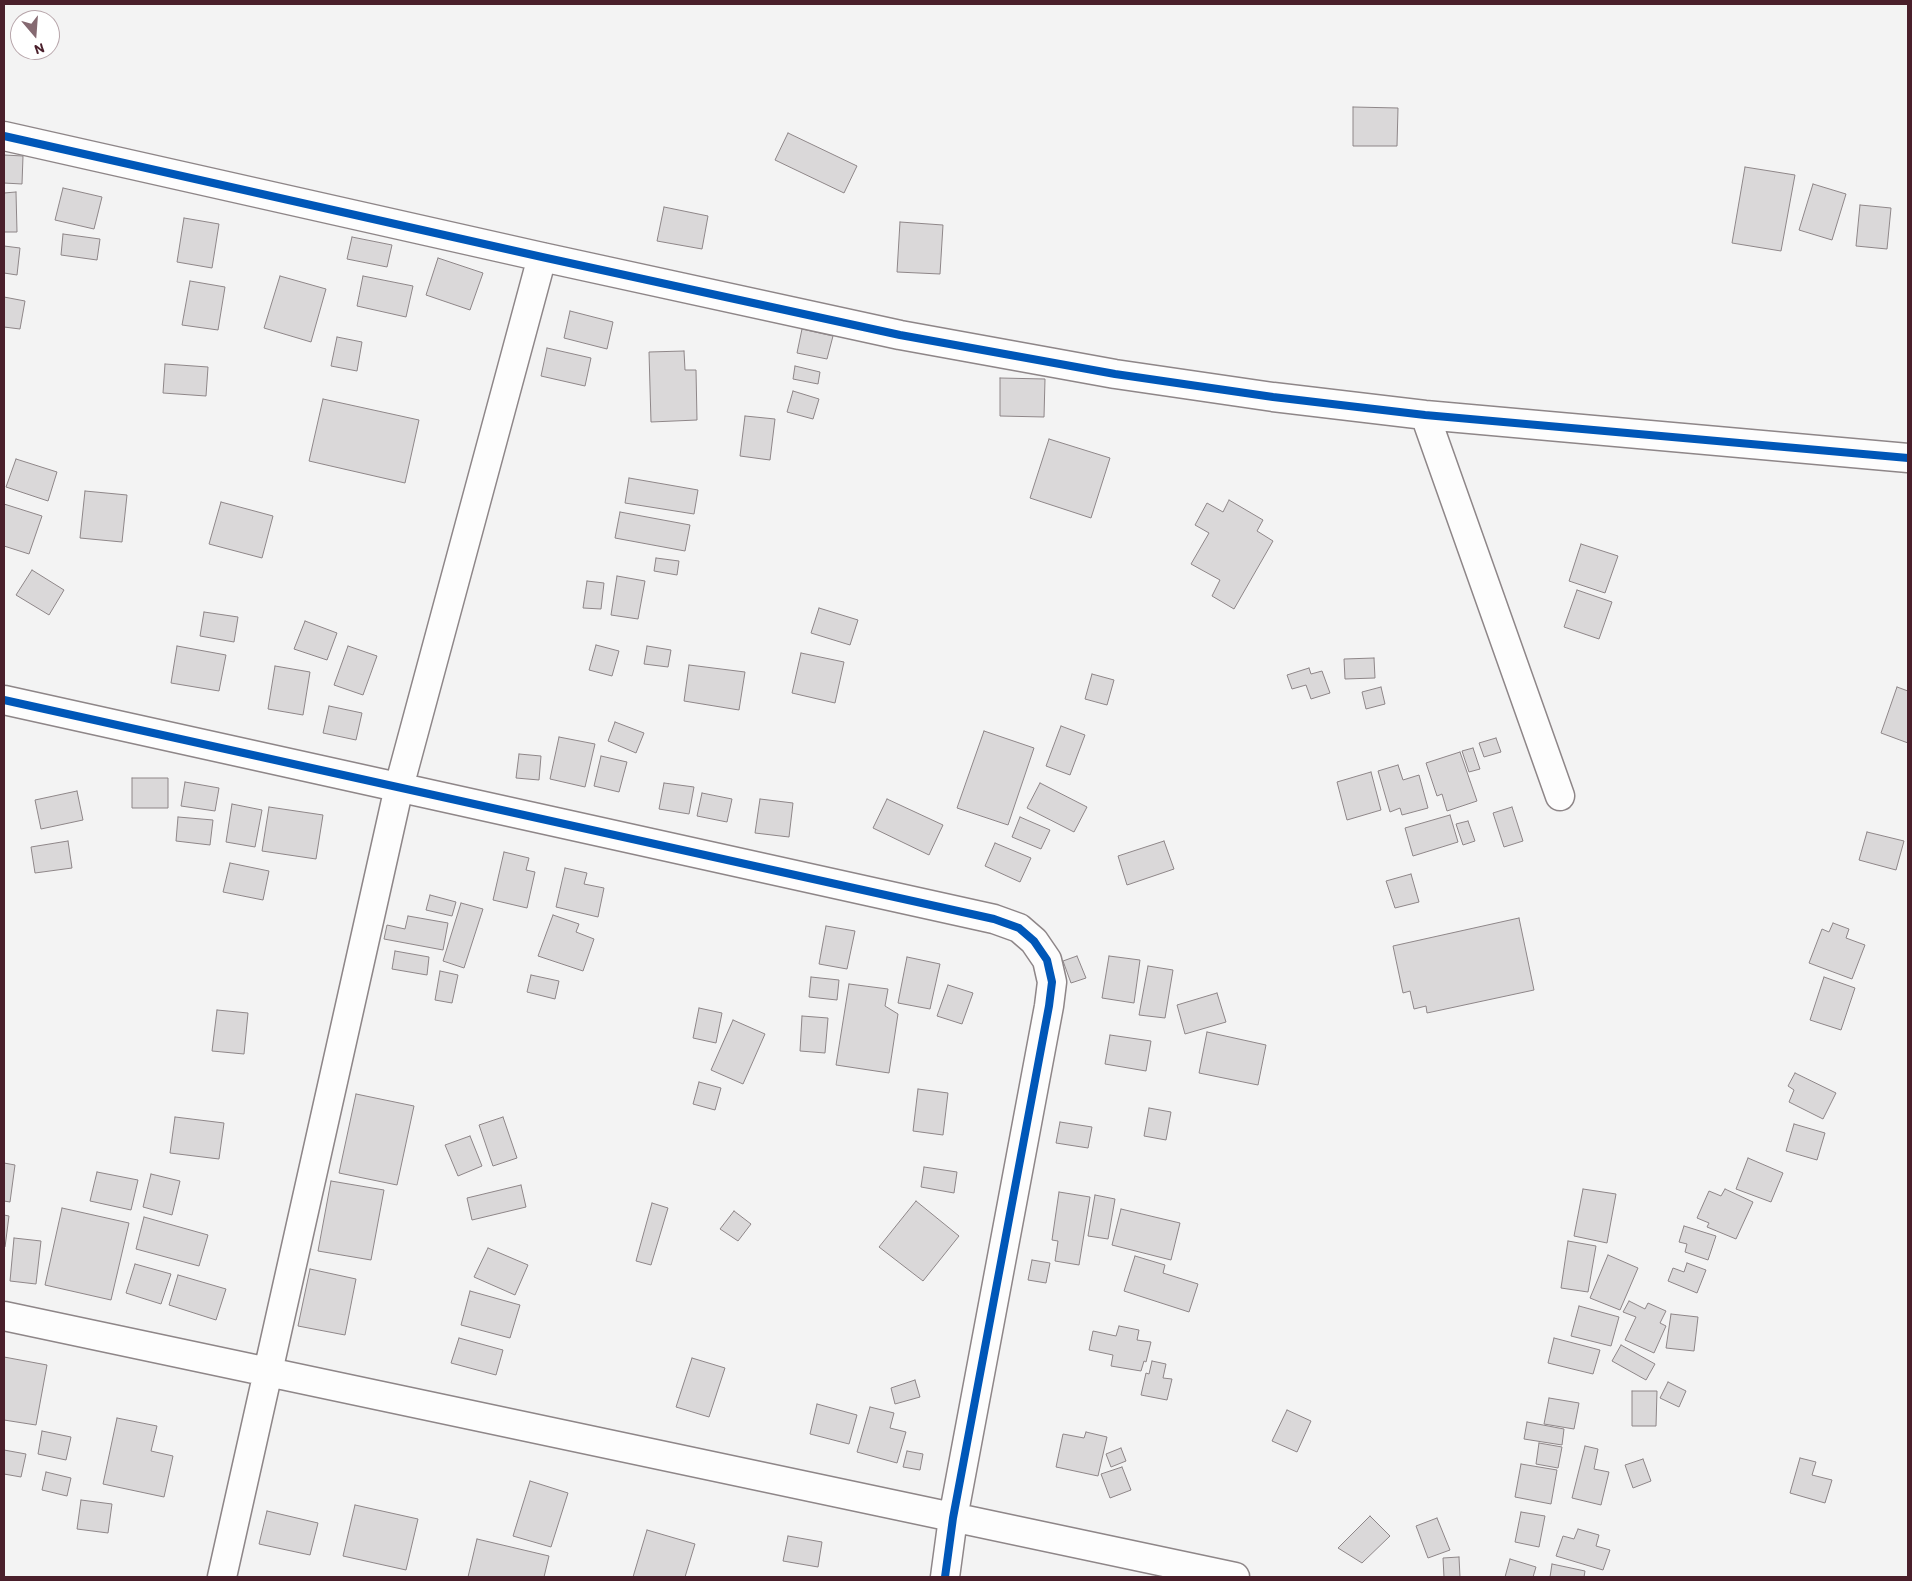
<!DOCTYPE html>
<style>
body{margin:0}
#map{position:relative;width:1912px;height:1581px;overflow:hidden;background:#f3f3f3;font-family:Itim,sans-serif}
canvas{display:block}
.frame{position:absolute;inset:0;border:5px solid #4a1f2b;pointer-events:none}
.north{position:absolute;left:10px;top:10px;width:50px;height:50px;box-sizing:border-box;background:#fff;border:1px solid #b7a5aa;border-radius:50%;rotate:162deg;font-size:14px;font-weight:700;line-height:20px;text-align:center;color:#4a1f2b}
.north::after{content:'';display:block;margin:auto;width:18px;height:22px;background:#856971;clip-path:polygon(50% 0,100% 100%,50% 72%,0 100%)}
</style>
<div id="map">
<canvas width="1912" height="1581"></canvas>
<div class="frame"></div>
<div class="north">N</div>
</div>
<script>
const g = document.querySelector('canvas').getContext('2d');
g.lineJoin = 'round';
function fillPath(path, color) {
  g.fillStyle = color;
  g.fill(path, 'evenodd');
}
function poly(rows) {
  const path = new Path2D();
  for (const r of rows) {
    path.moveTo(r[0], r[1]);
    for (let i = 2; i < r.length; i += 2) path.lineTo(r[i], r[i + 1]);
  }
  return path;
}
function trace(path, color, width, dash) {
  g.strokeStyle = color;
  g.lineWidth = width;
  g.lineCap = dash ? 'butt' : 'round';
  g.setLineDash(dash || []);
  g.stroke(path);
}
const building = poly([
 [1353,107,1398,108,1397,146,1353,146,1353,107],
 [788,133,857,166,844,193,775,160,788,133],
 [4,155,23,156,22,184,4,183,4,155],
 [1745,167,1795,175,1781,251,1732,243,1745,167],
 [1813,184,1846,194,1832,240,1799,230,1813,184],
 [63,188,102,197,94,229,55,220,63,188],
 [16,192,17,232,4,232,4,193,16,192],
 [1860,205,1891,208,1887,249,1856,246,1860,205],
 [664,207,708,216,702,249,657,241,664,207],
 [184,218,219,224,212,268,177,262,184,218],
 [900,222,943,225,940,274,897,272,900,222],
 [63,234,100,239,97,260,61,255,63,234],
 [352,237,392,245,387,267,347,259,352,237],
 [4,246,20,248,17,275,4,273,4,246],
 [438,258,483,273,470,310,426,295,438,258],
 [280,276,326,289,311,342,264,328,280,276],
 [363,276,413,286,406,317,357,306,363,276],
 [190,281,225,287,218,330,182,325,190,281],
 [4,297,25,301,20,329,4,327,4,297],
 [570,311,613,322,607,349,564,338,570,311],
 [802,329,833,336,827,359,797,353,802,329],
 [337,337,362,342,357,371,331,366,337,337],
 [547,348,591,358,585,386,541,376,547,348],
 [684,351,685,370,696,370,697,420,651,422,649,352,684,351],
 [165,364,208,367,206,396,163,393,165,364],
 [795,366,820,372,818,384,793,379,795,366],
 [1000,378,1045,379,1044,417,1000,416,1000,378],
 [793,391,819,399,813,419,787,412,793,391],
 [323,399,419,420,405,483,309,461,323,399],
 [745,416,775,419,770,460,740,456,745,416],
 [1049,439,1110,458,1091,518,1030,498,1049,439],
 [16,459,57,472,48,501,6,487,16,459],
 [629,478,698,490,694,514,625,503,629,478],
 [85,491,127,495,122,542,80,538,85,491],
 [1229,500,1263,520,1257,531,1273,541,1234,609,1212,596,1220,580,1191,564,1209,533,1195,525,1207,503,1223,512,1229,500],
 [221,502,273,516,262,558,209,544,221,502],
 [4,504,42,516,29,554,4,546,4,504],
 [620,512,690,525,685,551,615,538,620,512],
 [1581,544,1618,556,1605,593,1569,581,1581,544],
 [656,558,679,561,677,575,654,571,656,558],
 [32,570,64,590,49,615,16,595,32,570],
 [617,576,645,581,638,619,611,615,617,576],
 [587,581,604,583,601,609,583,608,587,581],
 [1577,590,1612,602,1599,639,1564,627,1577,590],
 [819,608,858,620,850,645,811,633,819,608],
 [204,612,238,617,234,642,200,636,204,612],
 [305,621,337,633,327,660,294,649,305,621],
 [596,645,619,651,612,676,589,670,596,645],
 [177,646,226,655,219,691,171,683,177,646],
 [348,646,377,656,363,695,334,685,348,646],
 [647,646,671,650,668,667,644,664,647,646],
 [801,653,844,662,835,703,792,693,801,653],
 [1374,658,1375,678,1345,679,1344,659,1374,658],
 [689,665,745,672,739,710,684,701,689,665],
 [275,666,310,672,303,715,268,709,275,666],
 [1309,668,1311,674,1322,671,1330,693,1311,699,1306,685,1292,689,1287,675,1309,668],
 [1092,674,1114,680,1107,705,1085,699,1092,674],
 [1381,687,1385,704,1366,709,1362,692,1381,687],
 [1897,687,1908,691,1908,743,1881,733,1897,687],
 [329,706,362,713,356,740,323,733,329,706],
 [615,722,644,733,636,753,608,741,615,722],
 [1061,726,1085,735,1070,775,1046,766,1061,726],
 [984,731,1034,748,1008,825,957,808,984,731],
 [559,737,595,744,585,787,550,779,559,737],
 [1496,738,1501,752,1484,757,1479,743,1496,738],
 [1473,748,1480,769,1469,772,1462,751,1473,748],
 [1460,752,1477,801,1447,811,1442,794,1437,796,1426,763,1460,752],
 [519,754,541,756,539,780,516,778,519,754],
 [601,756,627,762,619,792,594,786,601,756],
 [1398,765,1403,780,1419,775,1428,808,1402,815,1400,808,1390,812,1378,771,1398,765],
 [1371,772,1381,810,1347,820,1337,782,1371,772],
 [132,778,168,778,168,808,132,808,132,778],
 [185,782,219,788,215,811,181,806,185,782],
 [664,783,694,787,689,814,659,809,664,783],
 [1040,783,1087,807,1074,832,1027,808,1040,783],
 [77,791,83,820,41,829,35,800,77,791],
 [702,793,732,799,727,822,697,816,702,793],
 [760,799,793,803,789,837,755,833,760,799],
 [887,799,943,825,929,855,873,828,887,799],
 [232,804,262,810,255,847,226,842,232,804],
 [269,807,323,815,316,859,262,851,269,807],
 [1512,807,1523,841,1504,847,1493,813,1512,807],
 [1450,815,1458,842,1413,856,1405,828,1450,815],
 [178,817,213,820,210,845,176,841,178,817],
 [1020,817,1050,830,1041,849,1012,837,1020,817],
 [1468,821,1475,841,1463,845,1456,824,1468,821],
 [1867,832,1904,841,1896,870,1859,860,1867,832],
 [68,841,72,868,35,873,31,847,68,841],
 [1164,841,1174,869,1127,885,1118,856,1164,841],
 [995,843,1031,858,1020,882,985,866,995,843],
 [504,852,529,858,526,870,535,872,527,908,493,900,504,852],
 [230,863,269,871,263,900,223,892,230,863],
 [565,868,587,873,584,884,604,888,598,917,556,907,565,868],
 [1411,874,1419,902,1395,908,1386,881,1411,874],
 [430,895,456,902,452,916,426,910,430,895],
 [461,903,483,909,464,968,443,961,461,903],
 [553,915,579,924,576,932,594,939,583,971,538,956,553,915],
 [408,916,448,923,443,950,384,939,387,925,405,929,408,916],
 [1519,918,1534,990,1427,1013,1426,1006,1414,1009,1410,991,1403,993,1393,946,1519,918],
 [1833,923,1849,929,1846,938,1865,945,1852,979,1809,963,1822,929,1829,932,1833,923],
 [826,926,855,931,847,969,819,964,826,926],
 [395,951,429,957,427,975,392,969,395,951],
 [1077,956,1086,978,1071,983,1063,961,1077,956],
 [1109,956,1140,960,1134,1003,1102,998,1109,956],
 [907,957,940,964,930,1009,898,1003,907,957],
 [1148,966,1173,970,1165,1018,1139,1015,1148,966],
 [440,971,458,975,452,1003,435,1000,440,971],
 [531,975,559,981,555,999,527,992,531,975],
 [811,977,839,980,837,1000,809,997,811,977],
 [1824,977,1855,988,1841,1030,1810,1020,1824,977],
 [849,984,888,989,885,1006,898,1014,889,1073,836,1065,849,984],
 [948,985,973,993,962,1024,937,1016,948,985],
 [1217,993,1226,1022,1185,1034,1177,1005,1217,993],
 [699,1008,722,1013,716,1043,693,1038,699,1008],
 [217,1010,248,1013,244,1054,212,1051,217,1010],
 [802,1016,828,1018,825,1053,800,1051,802,1016],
 [733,1020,765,1034,743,1084,711,1070,733,1020],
 [1207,1032,1266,1045,1258,1085,1199,1073,1207,1032],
 [1110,1035,1151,1041,1146,1071,1105,1064,1110,1035],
 [1795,1073,1836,1093,1823,1119,1789,1102,1794,1090,1788,1086,1795,1073],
 [699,1082,721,1088,715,1110,693,1104,699,1082],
 [918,1089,948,1093,943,1135,913,1131,918,1089],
 [356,1094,414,1106,397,1185,339,1173,356,1094],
 [1149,1108,1171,1112,1166,1140,1144,1136,1149,1108],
 [175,1117,224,1123,219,1159,170,1153,175,1117],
 [503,1117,517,1158,493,1166,479,1125,503,1117],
 [1060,1122,1092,1127,1088,1148,1056,1143,1060,1122],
 [1794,1124,1825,1133,1817,1160,1786,1151,1794,1124],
 [470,1136,482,1166,458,1176,445,1145,470,1136],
 [1748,1158,1783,1173,1771,1202,1736,1189,1748,1158],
 [4,1163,15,1165,10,1202,4,1201,4,1163],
 [924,1167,957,1172,954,1193,921,1187,924,1167],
 [97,1172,138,1180,131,1210,90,1201,97,1172],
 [151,1174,180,1181,172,1215,143,1207,151,1174],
 [331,1181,384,1190,371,1260,318,1251,331,1181],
 [521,1185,526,1207,472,1220,467,1198,521,1185],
 [1583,1189,1616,1194,1607,1243,1574,1236,1583,1189],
 [1725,1189,1753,1202,1736,1239,1707,1227,1709,1223,1697,1218,1709,1191,1721,1196,1725,1189],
 [1059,1192,1090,1197,1079,1265,1055,1261,1058,1241,1052,1240,1059,1192],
 [1095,1195,1115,1199,1108,1239,1088,1236,1095,1195],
 [916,1201,959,1236,923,1281,879,1247,916,1201],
 [652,1203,668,1208,651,1265,636,1261,652,1203],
 [62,1208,129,1223,111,1300,45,1285,62,1208],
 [1121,1209,1180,1223,1171,1260,1112,1245,1121,1209],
 [734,1211,751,1224,738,1241,720,1229,734,1211],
 [4,1215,9,1216,5,1247,4,1247,4,1215],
 [144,1217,208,1235,199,1266,136,1249,144,1217],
 [1684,1226,1716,1236,1708,1260,1685,1252,1687,1244,1679,1242,1684,1226],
 [14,1238,41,1241,36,1284,10,1281,14,1238],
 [1568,1241,1596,1246,1588,1292,1561,1288,1568,1241],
 [488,1248,528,1265,515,1295,474,1277,488,1248],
 [1608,1255,1638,1268,1620,1310,1590,1298,1608,1255],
 [1135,1256,1165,1265,1163,1273,1198,1284,1189,1312,1124,1291,1135,1256],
 [1032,1260,1050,1263,1046,1283,1028,1280,1032,1260],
 [1687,1263,1706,1270,1697,1293,1668,1281,1673,1268,1684,1272,1687,1263],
 [135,1264,171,1274,161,1304,126,1293,135,1264],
 [310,1269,356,1279,345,1335,298,1326,310,1269],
 [178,1275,226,1289,216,1320,169,1305,178,1275],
 [470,1291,520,1305,510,1338,461,1325,470,1291],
 [1629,1301,1645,1309,1648,1303,1666,1311,1660,1323,1666,1326,1654,1353,1625,1340,1636,1317,1623,1312,1629,1301],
 [1579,1306,1619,1317,1611,1346,1571,1336,1579,1306],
 [1671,1314,1698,1317,1694,1351,1666,1348,1671,1314],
 [1119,1326,1139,1330,1137,1340,1151,1342,1146,1362,1144,1361,1141,1371,1111,1366,1113,1355,1089,1350,1093,1331,1116,1336,1119,1326],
 [459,1338,503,1350,496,1375,451,1363,459,1338],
 [1554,1338,1600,1350,1593,1374,1548,1363,1554,1338],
 [1621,1345,1655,1364,1646,1380,1612,1361,1621,1345],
 [4,1357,47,1365,36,1425,4,1420,4,1357],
 [692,1358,725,1368,709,1417,676,1407,692,1358],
 [1152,1361,1166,1364,1163,1378,1172,1379,1167,1400,1141,1395,1146,1373,1149,1374,1152,1361],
 [915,1380,920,1397,895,1404,891,1388,915,1380],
 [1668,1382,1686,1391,1679,1407,1660,1398,1668,1382],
 [1632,1391,1657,1391,1656,1426,1632,1426,1632,1391],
 [1549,1398,1579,1403,1574,1429,1544,1424,1549,1398],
 [817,1404,857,1415,849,1444,810,1434,817,1404],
 [870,1407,894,1413,890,1428,906,1432,897,1463,857,1452,870,1407],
 [1287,1410,1311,1421,1297,1452,1272,1441,1287,1410],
 [117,1418,157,1426,151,1451,173,1456,164,1497,103,1484,117,1418],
 [1527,1422,1564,1429,1562,1445,1524,1439,1527,1422],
 [42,1431,71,1437,66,1460,38,1454,42,1431],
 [1086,1432,1107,1437,1098,1476,1056,1467,1063,1434,1084,1438,1086,1432],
 [1539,1443,1562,1447,1558,1468,1536,1464,1539,1443],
 [1585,1446,1598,1449,1594,1469,1609,1472,1601,1505,1572,1498,1585,1446],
 [1121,1448,1126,1461,1111,1467,1106,1454,1121,1448],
 [4,1450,26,1454,21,1477,4,1474,4,1450],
 [907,1451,923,1454,920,1470,903,1467,907,1451],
 [1800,1458,1816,1462,1812,1475,1832,1480,1825,1503,1790,1493,1800,1458],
 [1643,1459,1651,1481,1633,1488,1625,1465,1643,1459],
 [1521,1464,1557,1470,1551,1504,1515,1497,1521,1464],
 [1122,1467,1131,1490,1110,1498,1101,1474,1122,1467],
 [46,1472,71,1478,67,1496,42,1490,46,1472],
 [530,1481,568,1493,551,1547,513,1536,530,1481],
 [81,1500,112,1504,108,1533,77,1529,81,1500],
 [355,1505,418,1519,406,1570,343,1556,355,1505],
 [267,1511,318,1523,310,1555,259,1544,267,1511],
 [1521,1512,1545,1516,1539,1547,1515,1542,1521,1512],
 [1370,1516,1390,1536,1362,1563,1338,1548,1370,1516],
 [1437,1518,1450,1550,1428,1558,1416,1526,1437,1518],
 [1578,1529,1599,1535,1596,1546,1610,1550,1603,1570,1556,1556,1563,1536,1574,1539,1578,1529],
 [647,1530,695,1544,685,1577,633,1577,647,1530],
 [788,1536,822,1542,818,1567,783,1561,788,1536],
 [477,1539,549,1556,544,1577,468,1577,477,1539],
 [1459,1557,1460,1577,1444,1577,1443,1558,1459,1557],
 [1510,1559,1536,1567,1533,1577,1505,1577,1510,1559],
 [1552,1564,1585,1571,1584,1577,1550,1577,1552,1564]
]);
const street = poly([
 [4,136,542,257,900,335,1115,374,1273,397,1425,415,1908,458],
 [1425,415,1560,796],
 [4,700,994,919,1019,928,1034,941,1047,960,1052,982,1049,1006,953,1518,945,1577],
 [4,1316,1235,1577],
 [222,1577,399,787,542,257]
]);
const cycleway = poly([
 [4,136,542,257,900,335,1115,374,1273,397,1425,415,1908,458],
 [4,700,994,919,1019,928,1034,941,1047,960,1052,982,1049,1006,953,1518,945,1577]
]);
fillPath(building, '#dad8d9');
trace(building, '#8e8688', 1);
trace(street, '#8e8688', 31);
trace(street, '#fdfdfd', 28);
trace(cycleway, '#0057b8', 8);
</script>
